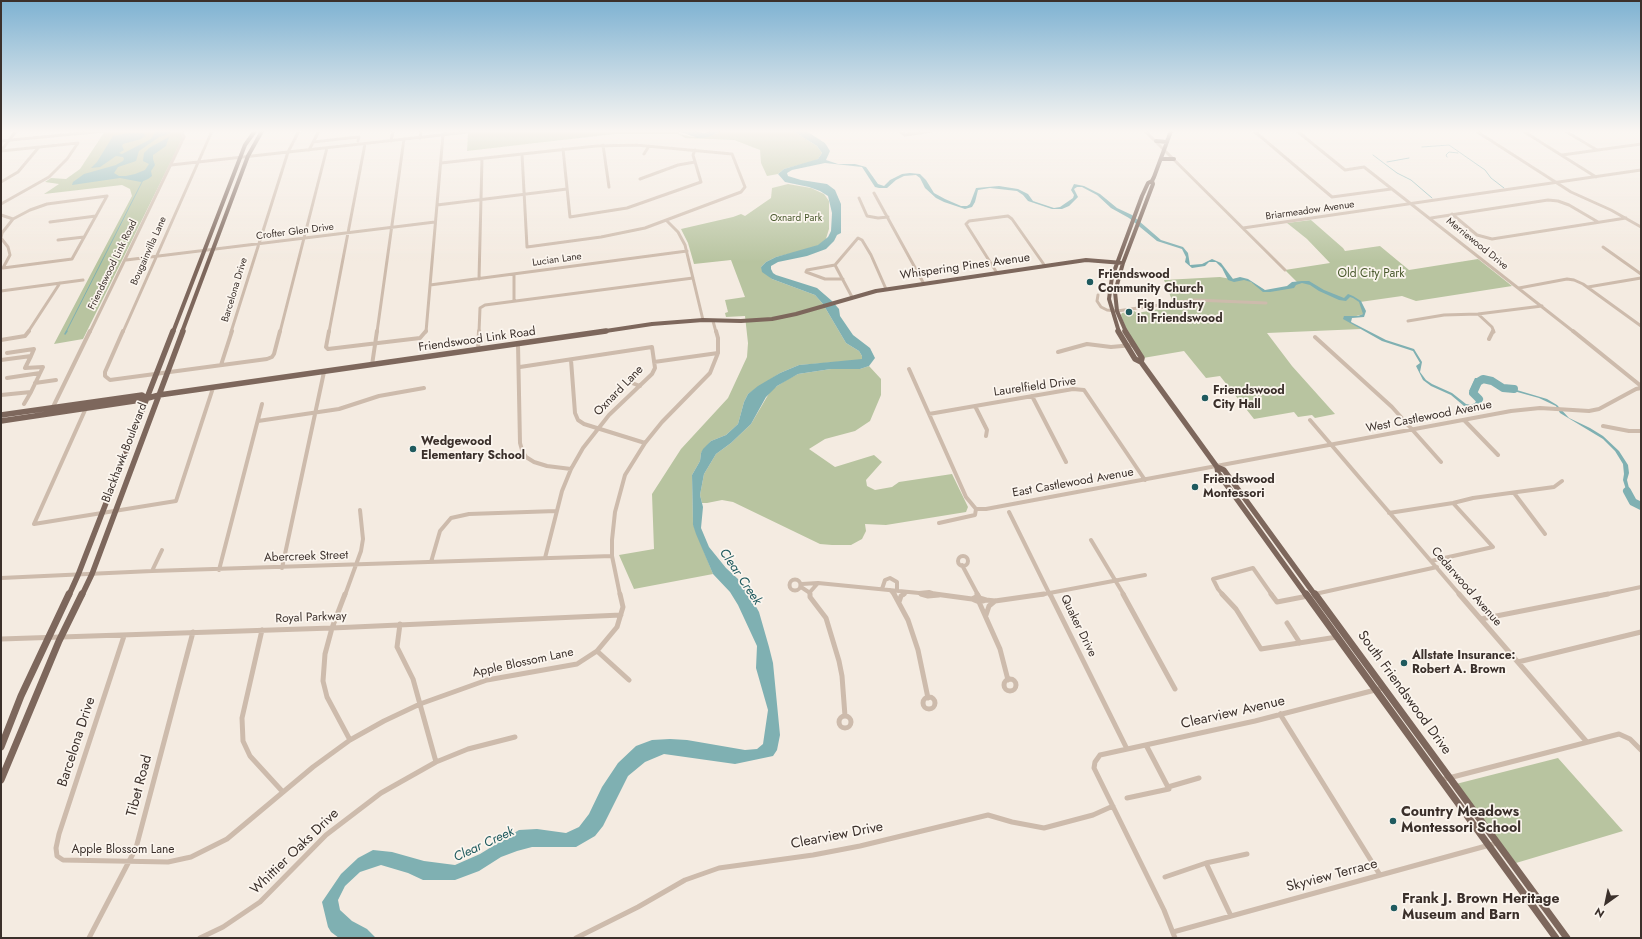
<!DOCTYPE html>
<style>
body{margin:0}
#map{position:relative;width:1642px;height:939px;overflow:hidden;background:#f4ebe1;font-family:Jost,sans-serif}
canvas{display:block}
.frame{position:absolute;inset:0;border:2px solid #3b302b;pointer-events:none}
.north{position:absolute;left:1586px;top:883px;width:40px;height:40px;-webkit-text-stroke:3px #fbf5ee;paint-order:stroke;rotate:213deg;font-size:11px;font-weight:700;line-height:16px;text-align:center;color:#3b302b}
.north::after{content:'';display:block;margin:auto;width:14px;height:18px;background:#3b302b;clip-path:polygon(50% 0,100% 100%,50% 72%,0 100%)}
</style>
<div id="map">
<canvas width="1642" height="939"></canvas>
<div class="frame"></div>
<div class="north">N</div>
</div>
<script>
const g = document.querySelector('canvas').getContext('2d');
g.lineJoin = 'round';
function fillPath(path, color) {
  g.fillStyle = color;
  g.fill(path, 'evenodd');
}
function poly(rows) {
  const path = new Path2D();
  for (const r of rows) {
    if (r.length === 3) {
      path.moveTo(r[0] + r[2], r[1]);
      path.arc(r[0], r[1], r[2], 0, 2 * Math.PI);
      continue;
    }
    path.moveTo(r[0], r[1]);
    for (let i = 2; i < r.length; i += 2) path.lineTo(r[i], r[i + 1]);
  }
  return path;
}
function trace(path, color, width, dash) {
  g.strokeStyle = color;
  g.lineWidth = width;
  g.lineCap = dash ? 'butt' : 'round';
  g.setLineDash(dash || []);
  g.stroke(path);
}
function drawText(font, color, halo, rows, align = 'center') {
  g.font = font + ' Jost,sans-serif';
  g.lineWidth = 3.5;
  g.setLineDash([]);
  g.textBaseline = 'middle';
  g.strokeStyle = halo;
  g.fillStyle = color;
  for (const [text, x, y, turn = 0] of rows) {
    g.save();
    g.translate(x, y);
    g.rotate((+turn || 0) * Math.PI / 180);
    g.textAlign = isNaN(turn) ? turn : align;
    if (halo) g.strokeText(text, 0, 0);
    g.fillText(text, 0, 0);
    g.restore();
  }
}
const green = poly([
 [105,131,180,131,183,137,83,339,54,344,132,196,130,189,122,185,44,194,59,184,45,182,51,178,66,179,80,169],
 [468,131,678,131,679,132,679,134,693,137,716,134,721,131,793,131,817,146,822,153,818,159,814,161,784,169,778,174,767,176,761,163,760,150,734,140,685,138,678,134,614,134,467,151],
 [788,184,811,188,824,194,829,201,829,229,825,242,813,248,776,257,766,262,761,267,772,279,815,295,823,304,846,343,859,351,862,356,862,360,799,365,780,373,748,394,744,402,738,424,726,435,711,441,701,453,700,461,692,475,693,524,713,574,634,589,619,555,654,549,652,494,681,449,728,398,747,357,748,343,745,316,726,317,725,313,728,312,725,300,745,297,731,260,694,264,688,243,681,229,733,217,741,214,745,216,771,198,772,188],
 [1311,220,1343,248,1345,251,1380,246,1409,270,1478,259,1512,286,1416,301,1402,296,1360,302,1364,314,1345,319,1361,329,1267,333,1292,366,1335,414,1315,418,1312,415,1298,417,1294,412,1254,419,1220,376,1206,378,1184,351,1143,358,1125,326,1121,315,1122,313,1134,311,1137,313,1176,306,1172,300,1164,280,1220,277,1231,279,1241,278,1248,280,1266,291,1289,287,1297,282,1285,270,1330,263,1307,239,1287,223],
 [869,366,881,379,881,395,870,421,855,431,825,439,809,449,835,467,874,455,882,462,866,480,867,486,875,490,892,487,899,482,952,474,968,507,966,512,886,525,865,524,866,531,862,539,851,545,832,545,820,544,733,502,722,500,707,503,702,503,700,495,704,474,716,454,731,443,751,424,771,390,788,379,798,374,831,369,860,369],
 [1558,758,1623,831,1516,863,1456,784]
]);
const water = poly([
 [156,131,171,131,169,134,159,137,139,151,136,161,118,167,114,173,119,176,126,176,135,174,145,170,149,164,143,161,144,153,149,148,169,137,166,146,153,155,153,159,155,165,151,171,152,176,148,179,141,182,120,178,72,185,73,182,84,174,116,165,123,161,124,159,123,157,116,156,100,167,91,168,97,162,113,136,128,133,142,133,146,135,141,139,123,144,122,146,124,150,119,153,122,154,151,139],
 [678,131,694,131,705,133,711,131,721,131,708,137,698,138],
 [793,131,806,131,825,143,830,151,826,160,838,164,855,164,866,167,878,184,884,186,890,180,902,174,910,173,920,174,926,180,934,193,945,199,961,206,967,206,970,204,976,188,999,186,1018,189,1028,194,1033,201,1054,208,1060,207,1073,198,1074,195,1071,190,1074,184,1084,186,1100,194,1117,208,1132,215,1161,240,1183,247,1188,253,1190,265,1202,264,1212,259,1221,263,1233,279,1240,277,1248,279,1265,290,1287,286,1292,282,1302,281,1309,281,1324,290,1344,298,1348,294,1353,296,1361,301,1366,311,1364,317,1352,318,1351,322,1386,340,1414,349,1422,362,1420,372,1426,380,1432,384,1452,393,1466,404,1471,405,1475,403,1477,399,1469,391,1475,378,1488,378,1510,388,1547,399,1557,405,1569,418,1590,428,1603,436,1619,451,1628,465,1629,473,1627,480,1629,488,1633,498,1641,504,1641,506,1628,496,1623,480,1624,474,1623,464,1615,451,1603,439,1560,413,1556,406,1539,398,1510,390,1486,379,1480,380,1473,392,1480,398,1482,402,1476,406,1464,406,1451,395,1431,386,1423,380,1416,366,1420,363,1413,351,1382,341,1343,319,1344,316,1358,316,1363,314,1359,302,1353,298,1350,297,1346,301,1339,300,1319,291,1310,285,1302,283,1296,285,1294,288,1270,292,1263,292,1251,282,1244,280,1234,282,1228,280,1222,268,1216,262,1209,262,1205,266,1192,268,1185,262,1186,257,1182,249,1157,241,1129,218,1111,208,1097,195,1082,187,1077,187,1074,189,1078,197,1069,206,1062,209,1052,209,1028,201,1023,195,1017,191,990,188,978,190,975,202,972,207,965,209,944,202,936,198,925,188,920,178,916,175,904,176,896,180,887,188,879,188,875,187,862,167,825,163,792,170,787,173,788,176,801,180,827,184,835,190,841,204,841,233,837,235,834,241,826,249,807,256,778,262,771,266,771,269,773,273,776,275,817,288,832,301,839,309,840,316,853,335,870,348,875,358,869,366,860,369,831,369,798,374,777,386,766,397,751,424,731,443,716,454,704,474,700,495,703,507,701,528,709,547,726,568,738,579,750,596,759,612,769,647,773,663,780,735,777,750,773,756,735,764,664,754,645,762,628,776,603,826,595,836,576,847,532,847,517,851,501,857,479,871,455,880,423,880,408,873,381,865,360,872,345,886,338,900,340,910,352,921,367,929,376,938,339,938,331,932,328,927,322,902,341,874,358,858,373,850,392,852,424,861,455,865,480,854,519,830,537,829,566,833,579,827,589,814,602,787,618,763,636,746,652,740,670,739,687,740,745,750,757,749,763,744,768,710,756,668,757,646,738,605,730,592,713,574,696,534,693,525,692,475,700,461,701,453,703,449,711,441,726,435,738,424,744,402,748,394,758,386,780,373,799,365,862,359,862,356,859,351,846,343,823,304,815,295,772,279,762,272,761,267,766,262,776,257,818,245,828,237,831,231,832,213,828,196,820,191,809,187,785,182,778,174,784,169,818,159,822,153,817,146]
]);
const streamFar1 = poly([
 [1422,147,1449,145,1485,170,1491,178,1504,188],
 [1373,155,1397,173,1411,180,1432,198],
 [1447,157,1446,155,1449,152,1458,153],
 [1387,162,1409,158],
 [66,332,143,180]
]);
const stream = poly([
 [65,334,67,331]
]);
const river = poly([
 [1479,399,1473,393,1478,382,1483,379,1492,381,1503,388,1514,389],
 [1627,491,1633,502,1641,506]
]);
const minorFar2 = poly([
 [899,131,905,135,912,134,908,131],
 [1145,131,1285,270],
 [1254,131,1332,197,1391,189],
 [1297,131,1345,170,1364,167,1574,332],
 [1476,131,1571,192,1611,210,1641,227],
 [1523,131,1596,177],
 [1565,131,1597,150],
 [912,134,932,131],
 [420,138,421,131],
 [1,141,104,131],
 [391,141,393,131],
 [313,142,359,137,358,141],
 [603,145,609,187],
 [636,145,732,154,745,187,741,192,645,228,601,237,527,247,522,154,596,146,636,145],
 [563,149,570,217,627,208,701,182,693,155,695,150],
 [309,150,319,131],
 [1,151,78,143,67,159,49,177,1,204],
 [1,151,16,131],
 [644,154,649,146],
 [1562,155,1641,144],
 [441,163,522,154],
 [171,165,468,132],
 [640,179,678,165,695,162],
 [1,182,18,172,39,147],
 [874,193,924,284],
 [859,198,867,216,878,218,888,217],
 [437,205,567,189],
 [1452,214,1477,235,1492,239,1626,218],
 [1,215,13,219],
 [1431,218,1548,200,1558,201,1569,205,1598,222],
 [667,221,678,232,685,245,703,320],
 [50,222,96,216],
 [1243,228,1641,170],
 [58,240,84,237],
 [1603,247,1641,274],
 [126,260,435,222],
 [835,265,807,270,806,272,825,279,843,279],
 [3,268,10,255,8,247,1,238,2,233,13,219,30,210,47,204,107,196],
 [3,268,72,259,107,196],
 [997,273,966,224,969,221,1008,216,1012,219,1045,266],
 [514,274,514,301],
 [479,279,482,159],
 [430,285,687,251],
 [1588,287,1641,278],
 [1519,288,1567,279,1574,280,1583,284,1641,326],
 [1,291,83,280],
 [1098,295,1097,301,1101,307,1107,310,1117,311,1195,300,1266,303],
 [852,297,835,265,858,238,862,240,871,255,886,289],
 [1478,314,1492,327,1494,332],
 [713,321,716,332],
 [1408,321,1444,315,1478,314,1542,306],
 [28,332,60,283],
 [90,332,184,137,182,131],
 [123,332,212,131],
 [231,332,288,152,299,131],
 [280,332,327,148],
 [329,332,365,144],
 [377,332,404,139],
 [426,332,443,135,445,131],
 [479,332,480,308,485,305,693,278]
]);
const minorFar1 = poly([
 [123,331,105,372,105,376,110,380,267,359,272,357,274,354,280,331],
 [329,331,326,347,328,349,420,338,426,331],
 [1573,331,1641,386],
 [1315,337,1392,407,1441,462],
 [1489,339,1493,331],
 [1,340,25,336,29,331],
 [518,344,520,443,522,450,526,457,534,462,547,466,571,469],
 [478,350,479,331],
 [1058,352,1087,344,1111,347,1133,345],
 [7,353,34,349,31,356],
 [1,360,31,356,25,368,43,367,31,392],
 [571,360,575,413,578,420,584,424,645,443],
 [654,362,718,353],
 [221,365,232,331],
 [372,365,377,331],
 [520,367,652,347,655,368,652,374,609,415,583,448,571,469,562,491,545,558],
 [909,369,966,497,976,509],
 [7,378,40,373],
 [35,383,56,380],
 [632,383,640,386],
 [1,395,31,392,24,404],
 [1032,396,1066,462],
 [975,406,987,430,986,436],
 [52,409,90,331],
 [929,414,1073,389,1084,390,1145,480],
 [1310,420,1460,595],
 [1464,420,1498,455],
 [258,421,339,409,379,396,424,388],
 [1603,426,1629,431,1641,431],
 [1514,493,1545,534],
 [976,509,986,509,1511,411,1540,408,1589,411,1599,409,1636,389,1641,388],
 [1009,512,1050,595],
 [1389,513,1453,503,1473,498,1554,487,1562,481],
 [939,523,975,515,976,509],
 [34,524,176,501,213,388],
 [34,524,86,408],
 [1091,540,1124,595],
 [963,561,5],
 [1431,561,1493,547,1453,503],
 [431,562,440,531,451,518,469,514,556,511],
 [962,565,978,595],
 [282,568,324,372],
 [219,570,262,404],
 [152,571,162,550],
 [1,578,152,571,612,556],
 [795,585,5.5],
 [802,584,818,583],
 [801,587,810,593],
 [882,589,885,580,890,578,897,582,897,591],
 [890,590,895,595],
 [919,593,924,595],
 [1315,594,1437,567],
 [345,595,361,551,363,539,360,510],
 [620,595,612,556,612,540,615,512,625,475,645,443,662,422,710,373,718,353,718,338,716,331],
 [810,595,810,592,818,583,919,593,929,592,938,595],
 [903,595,906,592],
 [1039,595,1145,575],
 [1223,595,1218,589,1213,579,1253,568,1272,595],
 [1603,595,1641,587]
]);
const minor = poly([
 [345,594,332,628,325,654,323,681,327,697,350,740],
 [810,594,810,597,826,618,839,661,842,676,845,716],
 [894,594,908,620,918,650,928,698],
 [921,594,928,596,939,595],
 [935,594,972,599],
 [977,594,979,597],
 [1050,594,1127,749],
 [1123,594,1175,689],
 [1222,594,1236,609,1261,649,1337,637],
 [1271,594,1277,602,1308,596],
 [1315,594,1316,594],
 [1459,594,1586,741],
 [976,597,986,600,979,602,972,599,976,597],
 [986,600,995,601,1044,594],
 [899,602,901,596,904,594],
 [979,602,1000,649,1008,680],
 [986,615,989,606,995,601],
 [1481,619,1608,594],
 [1287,623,1300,643],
 [400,624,397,647,413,679,436,762],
 [262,630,242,718,243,741,250,756,282,791],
 [124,636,59,834,56,848,57,856,63,860,168,862,191,857,227,839,313,767,350,740,384,721,420,704,487,680,577,664,597,651,617,627,623,607,620,594],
 [1,639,332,628,621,615],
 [597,651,629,680],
 [1518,662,1641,632],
 [1010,685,6],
 [929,703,6],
 [1280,714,1380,875],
 [845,722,6],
 [1441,780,1619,734,1630,739,1641,750],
 [1168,787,1199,778],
 [1127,798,1169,789,1146,745],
 [1206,863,1231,916],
 [1165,877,1206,863,1247,854],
 [1173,932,1497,843],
 [89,938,136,848,193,632],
 [200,938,223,927,260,902,326,835,381,793,436,762,468,749,515,737],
 [576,938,638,907,685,880,719,868,813,855,860,846,988,815,1012,822,1044,828,1093,815,1113,806],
 [1175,938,1164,910,1094,768,1095,762,1100,755,1255,721,1383,688]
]);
const majorFar2 = poly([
 [1156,141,1167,142],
 [1161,159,1174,159],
 [173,332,245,145,255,131],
 [182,332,248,156,262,131],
 [599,332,652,324,703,320,741,321,772,319,796,314,876,291,1086,260,1123,263],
 [1119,332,1109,299,1112,277,1142,196,1148,183,1152,181,1154,177,1171,131],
 [1126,332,1117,311,1115,292,1123,263,1153,184,1152,181]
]);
const majorFar1 = poly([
 [1118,331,1135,359,1141,362,1217,467,1224,470,1315,595],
 [1125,331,1142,358,1141,362],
 [1,415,142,395,146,398],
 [1,421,141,400,159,395,606,331],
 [1217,467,1218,473,1306,595],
 [69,595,78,575,173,331],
 [82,595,92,574,183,331]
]);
const major = poly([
 [1306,594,1556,938],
 [1315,594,1567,938],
 [1,747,21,696,69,594],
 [1,780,59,641,82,594]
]);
const markers = [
 [1090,282,4,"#1f5a5e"],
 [1129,312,4,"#1f5a5e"],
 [1205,398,4,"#1f5a5e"],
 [413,449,4,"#1f5a5e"],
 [1195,487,4,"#1f5a5e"],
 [1404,663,4,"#1f5a5e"],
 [1393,821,4,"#1f5a5e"],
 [1394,908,4,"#1f5a5e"]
];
const farStreetnames = [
 ["Briarmeadow Avenue",1310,211,-8],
 ["Crofter Glen Drive",295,232,-7],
 ["Merriewood Drive",1477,244,39],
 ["Bougainvilla Lane",149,251,-66],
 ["Lucian Lane",557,260,-8],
 ["Friendswood Link Road",113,265,-64],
 ["Barcelona Drive",235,290,-73]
];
const farParknames = [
 ["Oxnard Park",796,219]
];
const streetNames = [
 ["Whispering Pines Avenue",965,267,-8],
 ["Friendswood Link Road",477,340,-8],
 ["Laurelfield Drive",1035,387,-8],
 ["Oxnard Lane",619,391,-46],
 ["West Castlewood Avenue",1429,417,-11],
 ["Blackhawk Boulevard",125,453,-69],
 ["East Castlewood Avenue",1073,483,-10],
 ["Abercreek Street",306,557,-2],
 ["Cedarwood Avenue",1466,587,49],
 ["Royal Parkway",311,618,-2],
 ["Quaker Drive",1078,626,64],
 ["Apple Blossom Lane",523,663,-12],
 ["Apple Blossom Lane",123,850]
];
const parkNames = [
 ["Old City Park",1371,274]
];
const poiNames = [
 ["Friendswood",1098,275],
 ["Community Church",1098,289],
 ["Fig Industry",1137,305],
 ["in Friendswood",1137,319],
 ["Friendswood",1213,391],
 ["City Hall",1213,405],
 ["Wedgewood",421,442],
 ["Elementary School",421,456],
 ["Friendswood",1203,480],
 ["Montessori",1203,494],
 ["Allstate Insurance:",1412,656],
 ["Robert A. Brown",1412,670]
];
const waterNames = [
 ["Clear Creek",740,577,56],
 ["Clear Creek",484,845,-25]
];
const nearStreetnames = [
 ["South Friendswood Drive",1404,693,54],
 ["Clearview Avenue",1233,713,-13],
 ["Barcelona Drive",77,742,-72],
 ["Tibet Road",140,786,-75],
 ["Clearview Drive",837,836,-11],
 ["Whittier Oaks Drive",295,852,-44],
 ["Skyview Terrace",1332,876,-15]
];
const nearPoinames = [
 ["Country Meadows",1401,813],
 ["Montessori School",1401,829],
 ["Frank J. Brown Heritage",1402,900],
 ["Museum and Barn",1402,916]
];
fillPath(green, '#b8c4a0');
fillPath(water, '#7fb0b2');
trace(streamFar1, '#7fb0b2', 1);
trace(stream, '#7fb0b2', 1.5);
trace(river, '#7fb0b2', 8);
trace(minorFar2, '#cdbbac', 3);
trace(minorFar1, '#cdbbac', 4);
trace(minor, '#cdbbac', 5);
trace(majorFar2, '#7d675c', 4);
trace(majorFar1, '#7d675c', 5.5);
trace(major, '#7d675c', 7);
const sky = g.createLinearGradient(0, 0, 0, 262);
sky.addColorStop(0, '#7eb2d2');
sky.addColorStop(0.5, '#faf6f2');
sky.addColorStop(1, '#faf6f200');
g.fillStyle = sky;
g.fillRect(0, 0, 1642, 262);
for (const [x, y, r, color] of markers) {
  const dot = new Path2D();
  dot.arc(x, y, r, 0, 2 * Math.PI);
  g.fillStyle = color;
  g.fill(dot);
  trace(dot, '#fbf5ee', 1.5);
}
drawText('10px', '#3b302b', '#fbf5ee', farStreetnames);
drawText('10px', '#4a5a2e', '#fbf5ee', farParknames);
drawText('12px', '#3b302b', '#fbf5ee', streetNames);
drawText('12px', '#4a5a2e', '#fbf5ee', parkNames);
drawText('bold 12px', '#3b302b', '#fbf5ee', poiNames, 'left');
drawText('italic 13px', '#1f5a5e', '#fbf5ee', waterNames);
drawText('14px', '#3b302b', '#fbf5ee', nearStreetnames);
drawText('bold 14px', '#3b302b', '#fbf5ee', nearPoinames, 'left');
</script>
